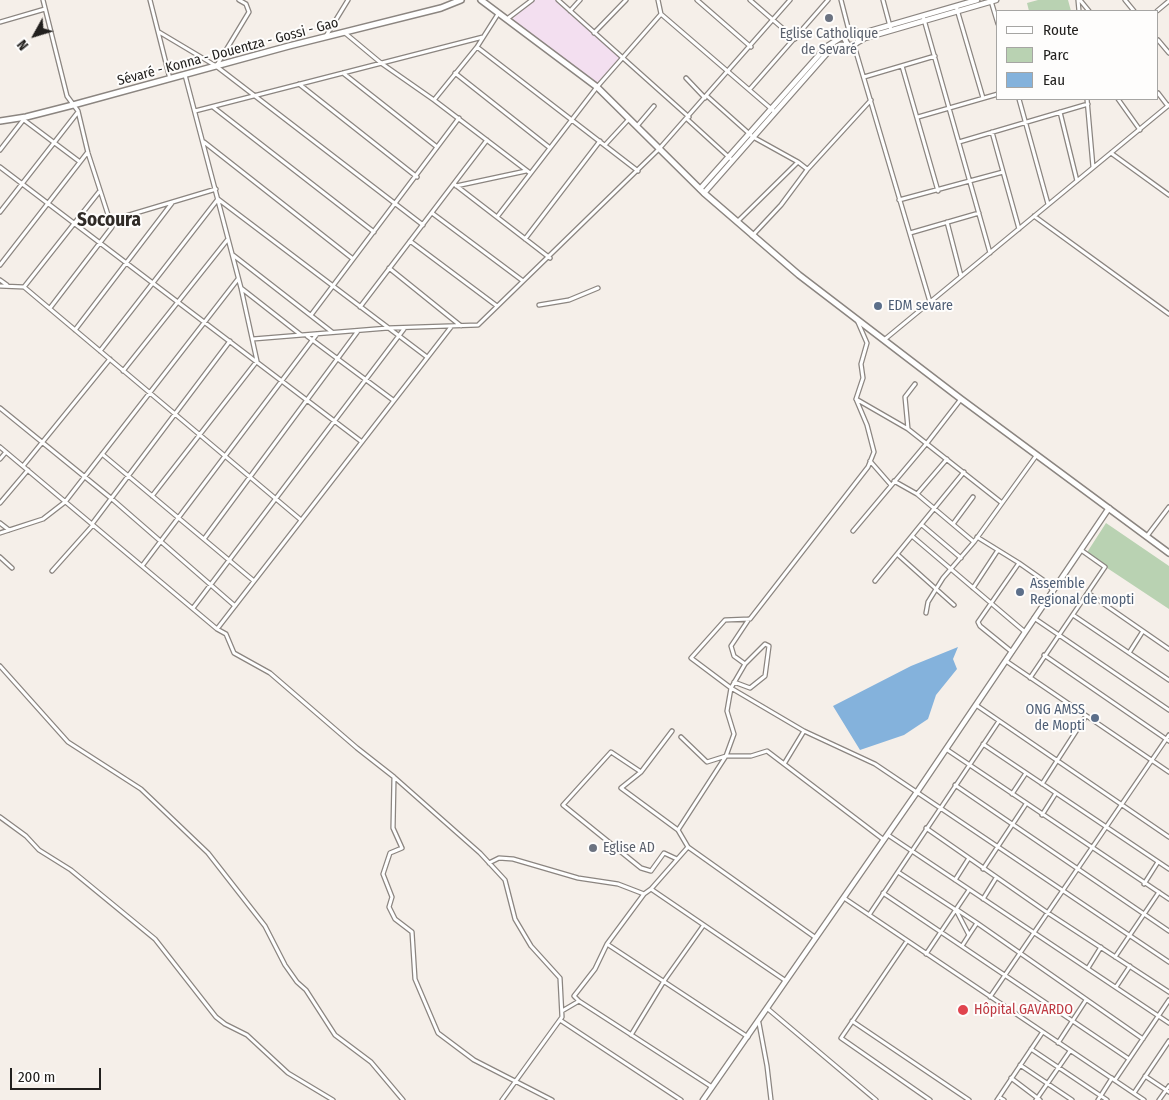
<!DOCTYPE html>
<meta charset="utf-8">
<style>
body{margin:0}
#map{position:relative;width:1169px;height:1100px;overflow:hidden;background:#f5efe9;font-family:"Fira Sans Condensed",sans-serif}
canvas{display:block}
.legend{position:absolute;left:996px;top:10px;width:162px;height:90px;box-sizing:border-box;background:#fefdfc;border:1px solid #a6a5a3;margin:0;padding:6px 9px;list-style:none;font-size:15px;color:#22201e}
.legend li{display:flex;align-items:center;gap:10px;height:25px}
.legend b{width:25px;border:1px solid #a6a5a3}
.north{position:absolute;left:10px;top:10px;width:50px;height:50px;-webkit-text-stroke:4px #fefdfc;paint-order:stroke;rotate:231deg;font-size:14px;font-weight:700;line-height:20px;text-align:center;color:#22201e}
.north::after{content:'';display:block;margin:auto;width:18px;height:22px;background:#22201e;clip-path:polygon(50% 0,100% 100%,50% 72%,0 100%)}
.scale{position:absolute;left:10px;top:1068px;width:91px;height:22px;box-sizing:border-box;border:2px solid #22201e;border-top:0;padding-left:6px;font-size:15px;line-height:18px;white-space:nowrap;color:#22201e;-webkit-text-stroke:4px #fefdfc;paint-order:stroke}
</style>
<div id="map">
<canvas width="1169" height="1100"></canvas>
<ul class="legend">
<li><b style="height:6px;background:#fff"></b>Route</li>
<li><b style="height:14px;background:#b9d2b2"></b>Parc</li>
<li><b style="height:14px;background:#84b2dc"></b>Eau</li>
</ul>
<div class="north">N</div>
<div class="scale">200 m</div>
</div>
<script>
const g = document.querySelector('canvas').getContext('2d');
g.lineJoin = 'round';
function fillPath(path, color) {
  g.fillStyle = color;
  g.fill(path, 'evenodd');
}
function poly(rows) {
  const path = new Path2D();
  for (const r of rows) {
    path.moveTo(r[0], r[1]);
    for (let i = 2; i < r.length; i += 2) path.lineTo(r[i], r[i + 1]);
  }
  return path;
}
function trace(path, color, width, dash) {
  g.strokeStyle = color;
  g.lineWidth = width;
  g.lineCap = dash ? 'butt' : 'round';
  g.setLineDash(dash || []);
  g.stroke(path);
}
function drawText(font, color, halo, rows, align = 'center') {
  g.font = font + ' "Fira Sans Condensed",sans-serif';
  g.lineWidth = 4;
  g.setLineDash([]);
  g.textBaseline = 'middle';
  g.strokeStyle = halo;
  g.fillStyle = color;
  for (const [text, x, y, turn = 0] of rows) {
    g.save();
    g.translate(x, y);
    g.rotate((+turn || 0) * Math.PI / 180);
    g.textAlign = isNaN(turn) ? turn : align;
    if (halo) g.strokeText(text, 0, 0);
    g.fillText(text, 0, 0);
    g.restore();
  }
}
const commercial = poly([
 [534,0,555,0,621,57,597,83,511,20]
]);
const green = poly([
 [1038,0,1068,0,1071,11,1029,11,1027,3],
 [1106,523,1169,566,1169,609,1086,554]
]);
const water = poly([
 [958,647,953,659,957,669,936,695,928,719,904,735,860,750,833,706,911,666]
]);
const street = poly([
 [43,0,67,96,78,111,88,153,112,227,50,308],
 [150,0,170,79],
 [558,0,689,117],
 [658,0,661,14,775,112],
 [697,0,751,47],
 [750,0,795,39],
 [841,0,849,31],
 [883,0,891,30],
 [1078,0,1079,11],
 [1080,0,1089,11],
 [1125,0,1134,11],
 [991,1,998,24],
 [956,6,983,98],
 [570,11,580,0],
 [1157,11,1169,1],
 [923,16,990,253],
 [507,19,532,0],
 [0,22,45,9],
 [159,32,216,66,423,225],
 [345,33,381,63,434,100,530,173],
 [594,33,626,0],
 [326,36,348,0],
 [1158,40,1169,53],
 [854,45,930,302],
 [477,47,638,171],
 [217,65,249,12,246,4,239,0],
 [902,66,938,191],
 [343,73,437,147],
 [455,73,550,148],
 [864,77,935,56],
 [686,78,705,98],
 [299,84,417,177],
 [750,89,828,0],
 [1158,93,1168,106],
 [707,96,753,137,798,162,807,169],
 [1019,99,1048,204],
 [1087,99,1093,167],
 [1118,99,1140,130],
 [434,100,477,47,498,14],
 [213,107,374,232],
 [195,111,483,37],
 [1060,112,1077,181],
 [918,117,998,94],
 [687,119,732,160],
 [24,120,80,162],
 [637,126,654,106],
 [992,132,1019,229],
 [204,142,353,259],
 [959,142,1088,104],
 [605,145,629,119],
 [0,150,24,119],
 [1111,153,1169,195],
 [0,167,362,442],
 [454,184,550,258],
 [456,186,526,171],
 [899,200,1003,172],
 [0,212,78,112],
 [432,213,523,281],
 [1034,216,1169,314],
 [497,217,597,87,661,14],
 [109,221,216,189],
 [737,222,798,162],
 [947,222,961,276],
 [910,233,979,213],
 [752,236,781,205,807,170,871,100],
 [525,239,600,141],
 [410,241,497,306],
 [233,255,332,332],
 [0,265,87,153],
 [389,268,461,326],
 [0,280,7,285],
 [0,286,24,287,301,520],
 [24,287,99,192],
 [241,288,301,335],
 [539,305,569,300,598,288],
 [360,307,487,140],
 [311,315,459,118],
 [857,320,867,343,861,364,863,378,856,399,867,425,874,452,868,467,750,619,725,620,691,658,731,688,804,731,875,764,1169,962],
 [75,330,172,203],
 [307,336,393,400],
 [253,339,388,328,478,325,659,149,790,0],
 [884,340,1169,105],
 [100,351,218,199,427,357],
 [123,371,228,239],
 [915,384,905,397,908,429,1002,503],
 [856,399,908,429],
 [0,408,112,499,235,606],
 [0,447,217,629,226,634,234,653,270,673,357,748,394,777,480,853,505,880,515,919,531,946,560,978,562,1017,502,1100],
 [102,454,254,581],
 [0,459,6,452],
 [870,461,891,485],
 [23,466,110,359],
 [894,481,917,494,974,542],
 [917,494,947,459],
 [152,496,257,361,241,288,185,75],
 [0,503,28,470],
 [0,523,9,530],
 [92,524,230,341],
 [953,524,973,497],
 [922,525,961,558],
 [853,531,927,443,961,399],
 [0,533,43,519,65,502,238,279],
 [912,536,1025,632],
 [1147,536,1169,507],
 [977,537,1019,563,1046,582,1053,591],
 [204,539,358,331],
 [897,554,954,605],
 [0,557,12,568],
 [142,566,317,334],
 [52,571,93,525],
 [875,581,964,472],
 [973,588,998,550],
 [1088,593,1169,649],
 [193,608,404,329],
 [926,613,928,602,943,578,974,542,1036,456],
 [1073,615,1169,680],
 [1034,618,1169,710],
 [217,629,451,327],
 [1012,652,980,626,978,622,1019,563],
 [1129,653,1143,631],
 [1044,655,1169,741],
 [1006,661,1169,772],
 [0,666,68,742,141,789,208,853,265,926,285,965,297,982,306,990,335,1035,371,1062,403,1100],
 [1030,678,1105,567,1081,550],
 [734,682,750,688,765,676,769,646,765,644,745,664],
 [976,705,1169,837],
 [672,731,641,772,611,752,563,805,641,868,651,871,664,853,677,859],
 [681,737,707,762,726,756,751,756,767,751,884,840],
 [983,744,1169,869],
 [946,749,1169,899],
 [784,764,804,731],
 [641,772,621,788,678,830],
 [394,778,393,828,402,848,390,853,383,874,392,897,389,907,395,919,412,932,415,979,438,1033,474,1060,552,1100],
 [1042,784,1086,716],
 [955,785,1169,931],
 [1012,794,1026,773],
 [1042,815,1056,793],
 [0,817,26,836,39,850,71,870,155,939,216,1017,225,1024,247,1035,288,1073,333,1100],
 [926,828,1048,913,1169,992],
 [888,835,1169,1023],
 [688,847,678,830,726,756,734,734,727,711,731,688,745,664,734,656,731,646,749,619],
 [489,863,499,858,513,859,578,878,618,884,644,894],
 [983,869,1026,804],
 [898,872,956,910,969,935,977,923,1143,1039],
 [955,880,969,858],
 [1144,884,1158,862],
 [651,889,644,894,607,944,748,1037],
 [883,893,1129,1059],
 [844,898,1144,1100],
 [983,899,996,878],
 [956,909,977,923],
 [869,915,999,721],
 [907,941,841,1038,930,1100],
 [962,946,969,935],
 [926,954,969,890],
 [1115,957,1159,892],
 [1088,968,1101,947],
 [786,981,651,889,688,847,816,938],
 [1116,987,1130,966],
 [990,997,1169,735],
 [579,1001,574,996,595,969,607,944],
 [768,1009,876,1100],
 [562,1011,579,1001,712,1087],
 [560,1020,681,1100],
 [852,1021,969,1100],
 [759,1023,767,1066,771,1100],
 [631,1035,664,981,703,926],
 [1058,1043,1086,1000],
 [1031,1049,1107,1100],
 [1020,1065,1072,1100],
 [1145,1076,1169,1092],
 [1011,1078,1040,1100],
 [1115,1080,1169,1000],
 [1134,1093,1169,1041],
 [999,1097,1004,1100],
 [997,1100,1042,1033],
 [1036,1100,1070,1051],
 [1098,1100,1112,1078],
 [1159,1100,1169,1086]
]);
const secondary = poly([
 [855,32,858,36,858,42,854,45,848,45,844,38,849,31,852,31,863,33,977,0],
 [858,42,865,38,996,0],
 [700,189,826,47,845,35],
 [704,193,829,51,840,45,848,45],
 [703,1100,917,792,1109,508]
]);
const primary = poly([
 [481,0,597,87,704,193,799,275,961,399,1169,553],
 [0,121,26,117,73,105,289,46,441,8,461,0]
]);
const markers = [
 [829,18,5,"#6b7280"],
 [878,306,5,"#5c6f8a"],
 [1020,592,5,"#5c6f8a"],
 [1095,718,5,"#5c6f8a"],
 [593,848,5,"#6b7280"],
 [963,1010,6,"#e0444e"]
];
const worshipNames = [
 ["Eglise Catholique",829,34],
 ["de Sevaré",829,50],
 ["Eglise AD",603,848,"left"]
];
const streetNames = [
 ["Sévaré - Konna - Douentza - Gossi - Gao",228,52,-15]
];
const serviceNames = [
 ["EDM sevare",888,306],
 ["Assemble",1030,584],
 ["Regional de mopti",1030,600],
 ["ONG AMSS",1085,710,"right"],
 ["de Mopti",1085,726,"right"]
];
const healthNames = [
 ["Hôpital GAVARDO",974,1010]
];
const districtNames = [
 ["Socoura",109,221]
];
fillPath(commercial, '#f3dff0');
fillPath(green, '#b9d2b2');
fillPath(water, '#84b2dc');
trace(street, '#8b8580', 5.5);
trace(secondary, '#8b8580', 7);
trace(primary, '#8b8580', 8);
trace(street, '#fff', 3);
trace(secondary, '#fff', 4.5);
trace(primary, '#fff', 5);
for (const [x, y, r, color] of markers) {
  const dot = new Path2D();
  dot.arc(x, y, r, 0, 2 * Math.PI);
  g.fillStyle = color;
  g.fill(dot);
  trace(dot, '#fefdfc', 2);
}
drawText('14px', '#5b616d', '#fefdfc', worshipNames);
drawText('14px', '#22201e', '#fefdfc', streetNames);
drawText('14px', '#4e5e75', '#fefdfc', serviceNames, 'left');
drawText('14px', '#be3a42', '#fefdfc', healthNames, 'left');
drawText('bold 19px', '#2f2a26', '#fefdfc', districtNames);
</script>
